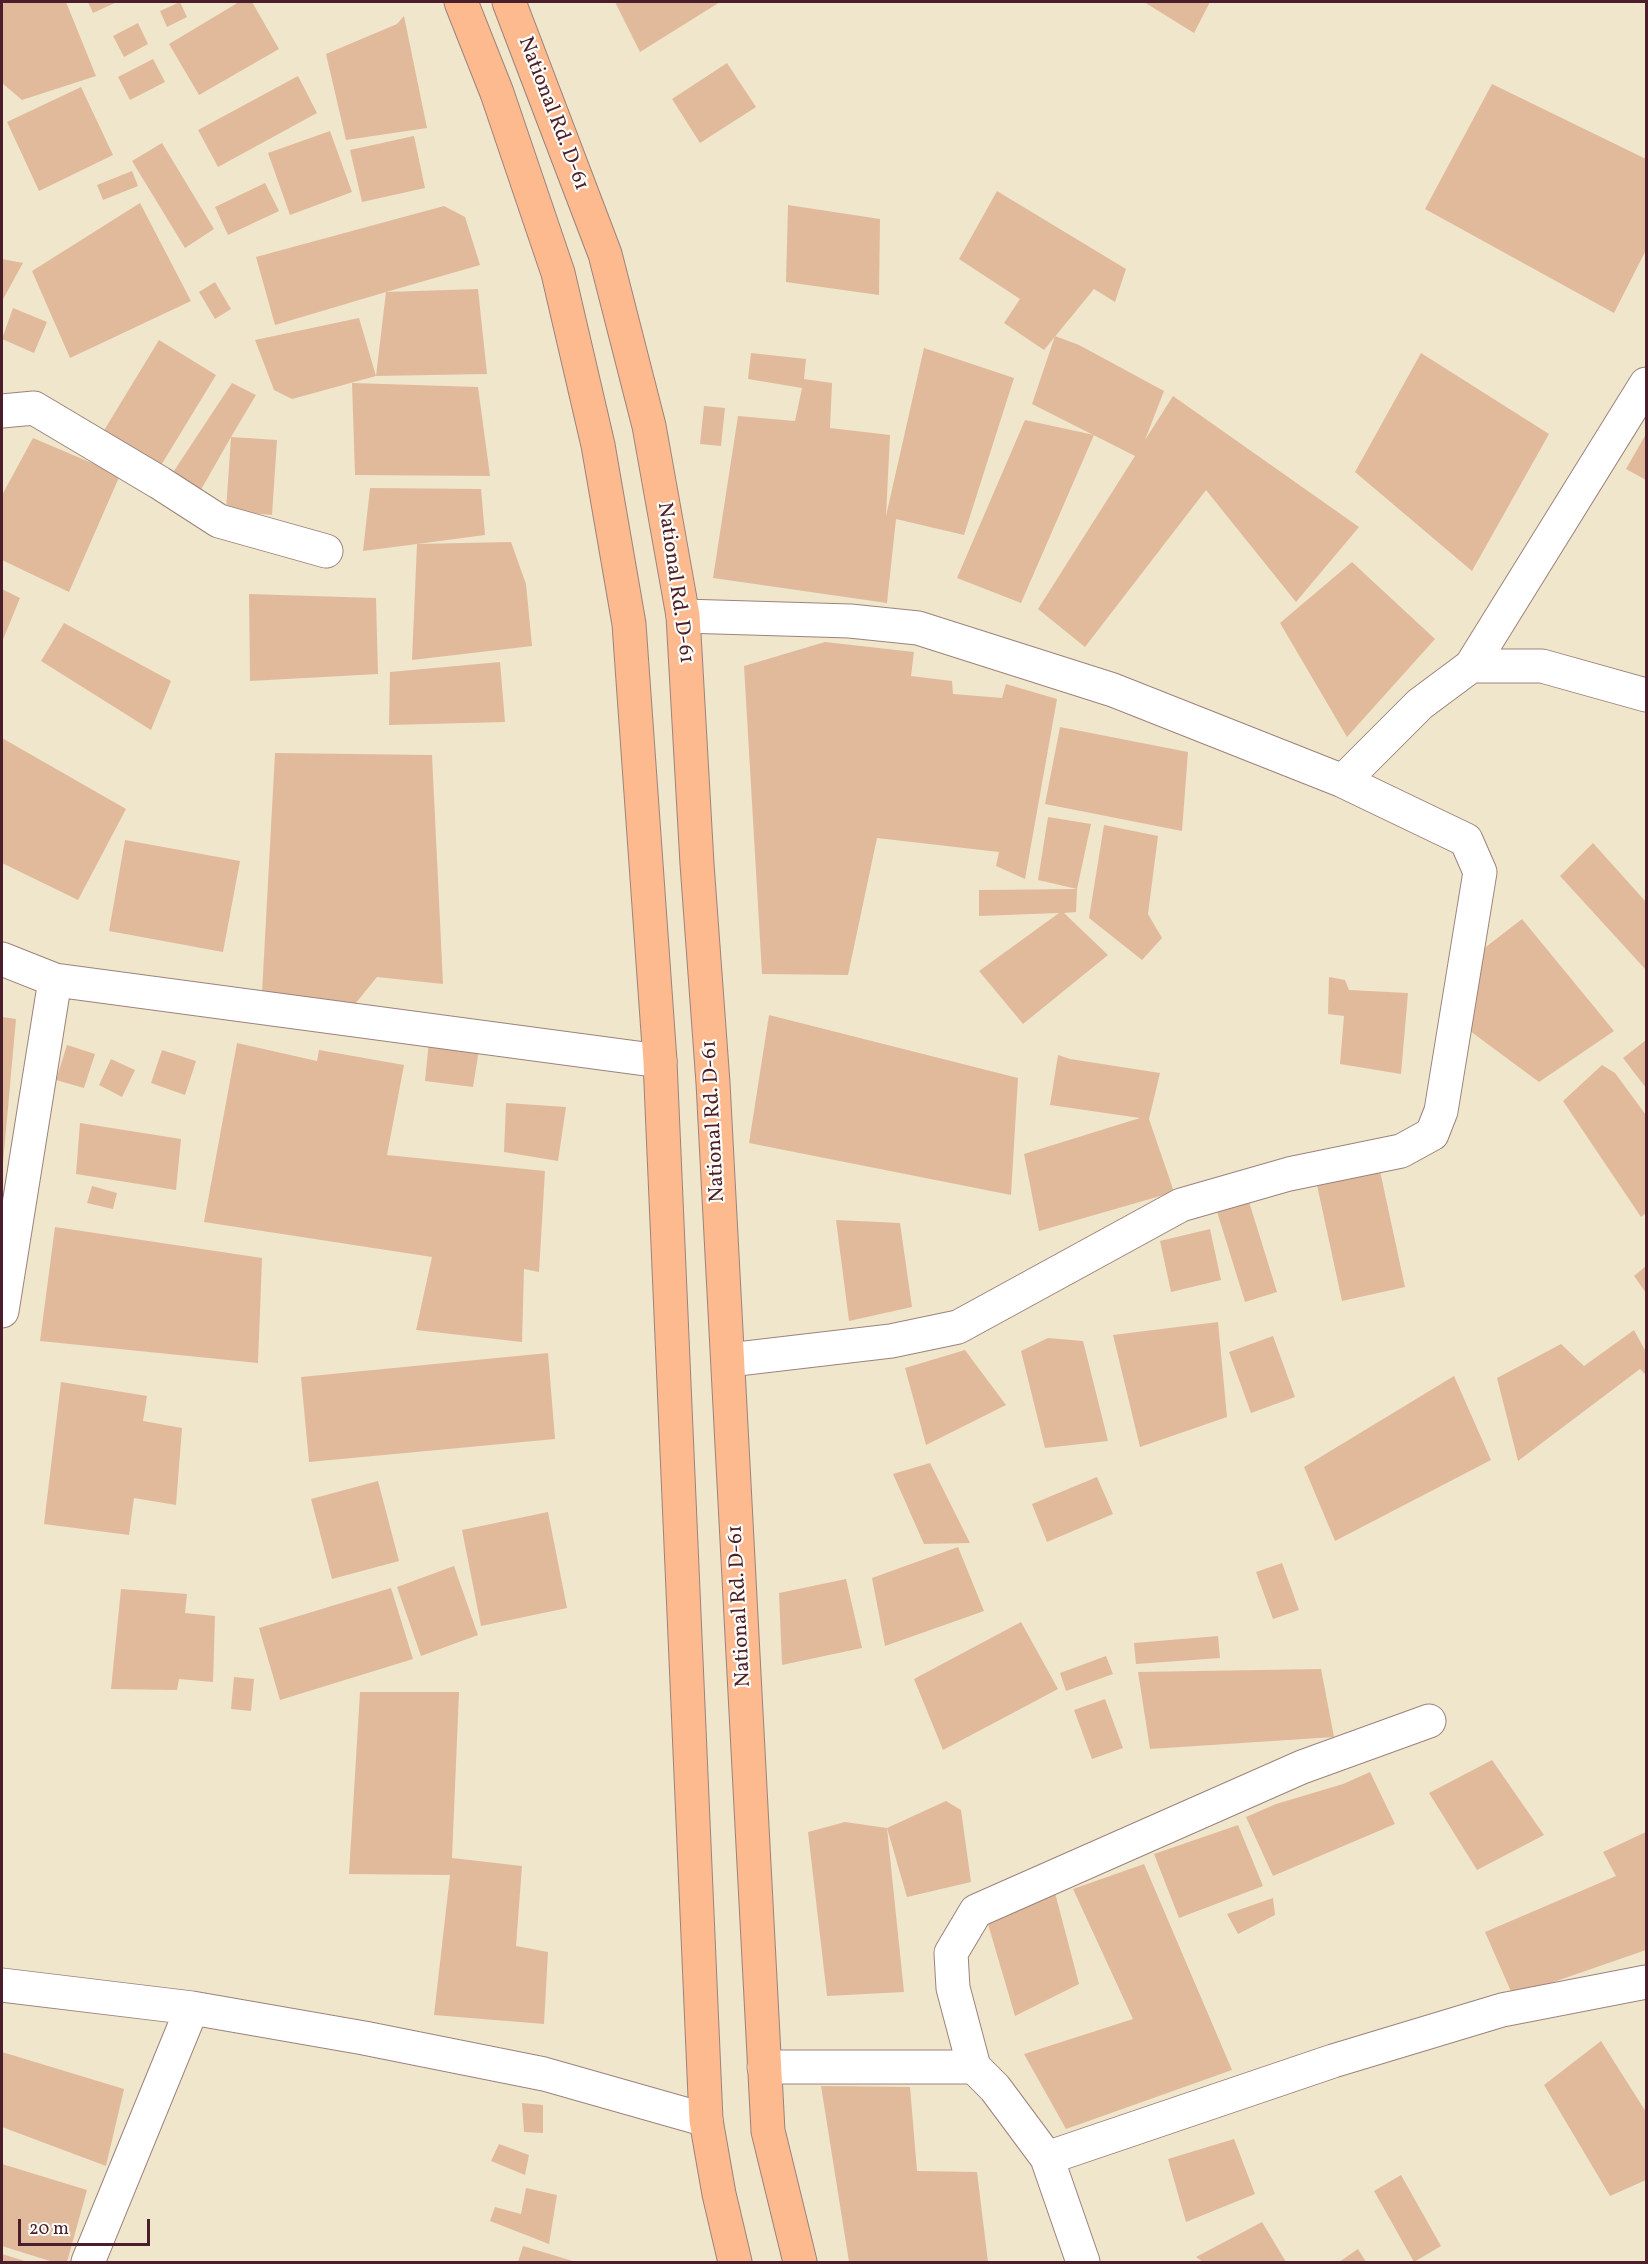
<!DOCTYPE html>
<style>
body{margin:0}
#map{position:relative;width:1648px;height:2264px;overflow:hidden;background:#f0e6cc;font-family:Vollkorn,serif}
canvas{display:block}
.frame{position:absolute;inset:0;border:3px solid #4a1f2b;pointer-events:none}
.scale{position:absolute;left:18px;top:2219px;width:132px;height:27px;box-sizing:border-box;border:3px solid #4a1f2b;border-top:0;padding-left:8px;font-size:18px;line-height:21px;white-space:nowrap;color:#4a1f2b;-webkit-text-stroke:4px #fdfcf7;paint-order:stroke}
</style>
<div id="map">
<canvas width="1648" height="2264"></canvas>
<div class="frame"></div>
<div class="scale">20 m</div>
</div>
<script>
const g = document.querySelector('canvas').getContext('2d');
g.lineJoin = 'round';
function fillPath(path, color) {
  g.fillStyle = color;
  g.fill(path, 'evenodd');
}
function poly(rows) {
  const path = new Path2D();
  for (const r of rows) {
    path.moveTo(r[0], r[1]);
    for (let i = 2; i < r.length; i += 2) path.lineTo(r[i], r[i + 1]);
  }
  return path;
}
function trace(path, color, width, dash) {
  g.strokeStyle = color;
  g.lineWidth = width;
  g.lineCap = dash ? 'butt' : 'round';
  g.setLineDash(dash || []);
  g.stroke(path);
}
function drawText(font, color, halo, rows, align = 'center') {
  g.font = font + ' Vollkorn,serif';
  g.lineWidth = 4.5;
  g.setLineDash([]);
  g.textBaseline = 'middle';
  g.strokeStyle = halo;
  g.fillStyle = color;
  for (const [text, x, y, turn = 0] of rows) {
    g.save();
    g.translate(x, y);
    g.rotate((+turn || 0) * Math.PI / 180);
    g.textAlign = isNaN(turn) ? turn : align;
    if (halo) g.strokeText(text, 0, 0);
    g.fillText(text, 0, 0);
    g.restore();
  }
}
const building = poly([
 [2,2,66,2,96,76,22,100,2,83],
 [88,2,117,2,93,13],
 [180,2,187,17,167,27,160,11],
 [239,2,252,2,279,49,199,95,169,44],
 [615,2,720,2,640,52],
 [1144,2,1210,2,1194,33],
 [404,16,427,128,346,140,326,54,397,24],
 [138,23,148,44,124,57,113,36],
 [153,59,165,82,130,100,118,77],
 [727,63,756,107,700,143,672,99],
 [298,76,317,113,218,167,198,130],
 [1492,84,1646,159,1646,250,1614,313,1425,209],
 [81,87,113,155,39,191,7,122],
 [330,131,352,192,290,215,268,153],
 [414,136,425,188,362,202,350,150],
 [162,143,214,229,185,248,132,161],
 [132,171,138,186,103,200,97,185],
 [265,183,279,211,228,235,215,207],
 [997,191,1126,269,1115,302,1094,289,1044,350,1004,323,1020,299,959,259],
 [140,203,191,301,70,358,32,271],
 [788,205,880,219,879,295,786,282],
 [444,206,465,217,480,265,386,292,478,289,487,374,376,376,292,399,274,390,255,340,359,318,376,376,386,292,275,325,256,257],
 [2,259,23,263,2,301],
 [215,282,231,309,215,319,199,292],
 [13,308,47,322,34,353,2,339],
 [1055,336,1079,345,1164,391,1145,440,1173,396,1359,527,1296,602,1206,490,1085,647,1038,609,1135,456,1032,404],
 [159,340,216,375,157,472,100,437],
 [924,348,1014,378,964,535,896,519,887,603,713,578,738,416,795,421,802,388,748,379,751,353,806,359,804,379,832,383,830,428,890,435,886,516],
 [1421,353,1549,434,1472,571,1355,472],
 [232,383,256,395,231,437,277,440,272,515,226,511,231,437,194,502,166,483],
 [352,383,478,387,490,476,355,475],
 [704,406,725,408,721,446,700,444],
 [1025,420,1094,435,1021,603,957,578],
 [1646,434,1646,480,1626,469],
 [33,438,120,475,69,592,2,560,2,495],
 [370,488,481,489,485,535,417,544,511,542,526,584,532,646,412,660,417,544,363,551],
 [1352,562,1435,639,1347,737,1280,623],
 [2,589,20,598,2,642],
 [249,594,376,598,378,674,250,681],
 [64,623,171,681,151,730,41,661],
 [825,642,914,652,911,676,952,681,953,694,1002,698,1006,684,1057,699,1025,879,996,866,999,852,877,838,848,975,762,974,744,666],
 [500,662,505,722,389,725,390,672],
 [1060,727,1188,752,1182,831,1045,804],
 [2,738,126,809,78,900,2,863],
 [275,753,432,755,443,984,377,977,355,1004,262,993],
 [1048,817,1091,824,1077,889,1038,880],
 [1104,825,1158,836,1148,914,1162,938,1142,960,1089,918],
 [125,840,240,861,223,952,109,931],
 [1593,843,1646,902,1646,970,1560,876],
 [1077,889,1076,912,1064,913,1108,955,1023,1024,979,971,1059,913,979,916,979,890],
 [1522,919,1614,1031,1539,1082,1466,1028,1478,953],
 [1329,977,1345,980,1349,990,1408,993,1401,1074,1340,1064,1344,1016,1328,1014],
 [769,1015,1018,1078,1011,1195,749,1143],
 [2,1017,16,1019,3,1163,2,1163],
 [430,1031,481,1037,473,1087,425,1081],
 [1646,1040,1646,1088,1623,1058],
 [237,1043,317,1061,319,1050,404,1065,387,1155,545,1171,539,1272,524,1269,522,1342,416,1330,432,1257,204,1222],
 [67,1045,95,1054,84,1088,56,1080],
 [162,1050,196,1061,185,1095,151,1083],
 [1058,1055,1070,1059,1160,1073,1149,1119,1174,1192,1039,1231,1024,1154,1140,1118,1050,1105],
 [111,1059,135,1070,122,1097,99,1085],
 [1602,1065,1615,1073,1646,1115,1646,1213,1641,1217,1563,1101],
 [506,1103,566,1107,558,1161,504,1152],
 [80,1123,181,1139,176,1190,76,1174],
 [1380,1171,1405,1287,1342,1301,1317,1185],
 [92,1186,117,1193,113,1209,87,1203],
 [1246,1192,1277,1292,1245,1302,1214,1202],
 [836,1220,900,1223,912,1307,849,1321],
 [55,1227,262,1258,258,1363,40,1341],
 [1210,1229,1221,1280,1171,1292,1160,1241],
 [1646,1266,1646,1293,1634,1276],
 [1218,1322,1227,1417,1140,1447,1113,1335],
 [1634,1330,1646,1352,1646,1375,1640,1369,1518,1461,1497,1378,1561,1344,1584,1366],
 [1273,1336,1295,1397,1251,1413,1229,1352],
 [1048,1338,1083,1341,1108,1441,1045,1448,1021,1351],
 [965,1350,1006,1405,926,1445,905,1368],
 [548,1353,555,1439,309,1462,301,1377],
 [1454,1376,1491,1460,1335,1541,1304,1467],
 [61,1382,147,1396,143,1421,182,1428,176,1505,134,1498,129,1535,44,1524],
 [930,1463,970,1543,924,1544,893,1474],
 [1097,1477,1113,1514,1047,1542,1032,1504],
 [378,1481,399,1561,332,1579,311,1499],
 [548,1512,567,1608,481,1626,462,1530],
 [958,1547,984,1611,885,1646,872,1578],
 [1282,1563,1299,1610,1273,1619,1256,1572],
 [454,1566,478,1635,421,1656,397,1587],
 [846,1579,862,1648,782,1665,779,1593],
 [391,1588,413,1659,280,1700,259,1628],
 [121,1589,187,1594,185,1613,215,1616,213,1682,179,1679,177,1690,111,1689],
 [1021,1622,1058,1689,943,1750,914,1679],
 [1218,1636,1220,1658,1136,1664,1134,1643],
 [1106,1656,1113,1674,1066,1691,1060,1673],
 [1321,1669,1334,1737,1150,1749,1138,1672],
 [234,1677,254,1679,251,1711,231,1709],
 [360,1692,459,1692,452,1858,522,1866,516,1946,548,1952,544,2024,434,2015,450,1875,349,1874],
 [1105,1699,1123,1748,1092,1759,1074,1710],
 [1492,1760,1544,1835,1477,1870,1429,1793],
 [1370,1772,1395,1824,1273,1876,1246,1817,1276,1804,1343,1784],
 [946,1801,961,1810,971,1882,907,1897,887,1828,904,1992,827,1996,808,1832,845,1822,887,1828],
 [1238,1825,1263,1886,1179,1918,1154,1854],
 [1646,1832,1646,1950,1513,1996,1485,1932,1616,1876,1603,1852],
 [1144,1864,1232,2070,1066,2129,1024,2054,1133,2019,1073,1889],
 [1054,1889,1079,1984,1015,2016,988,1924],
 [1273,1898,1275,1915,1238,1934,1227,1914],
 [1601,2041,1646,2112,1646,2180,1610,2196,1544,2085],
 [2,2052,124,2089,106,2166,2,2127],
 [821,2086,910,2087,917,2171,977,2172,988,2262,849,2262],
 [522,2103,543,2105,543,2133,524,2132],
 [1234,2139,1255,2194,1186,2222,1168,2159],
 [499,2144,529,2155,525,2175,491,2161],
 [2,2164,87,2190,67,2262,53,2262,2,2246],
 [1401,2175,1441,2246,1414,2262,1374,2191],
 [526,2188,557,2195,549,2244,490,2221,495,2207,521,2214],
 [1262,2222,1286,2262,1203,2262,1196,2257],
 [523,2246,576,2262,518,2262],
 [1358,2249,1366,2262,1339,2262],
 [2,2254,28,2262,2,2262]
]);
const minor = poly([
 [2,411,34,408,160,483,219,521,326,551],
 [683,616,850,621,918,628,1113,690,1343,781,1466,840,1480,872,1441,1111,1432,1134,1401,1151,1289,1174,1181,1205,958,1327,891,1341,729,1360],
 [1471,666,1646,384],
 [1343,781,1420,704,1471,666,1542,666,1646,695],
 [2,959,55,980,660,1061],
 [2,1311,55,980],
 [2,1985,192,2008,364,2038,544,2074,706,2120],
 [764,2067,974,2067,995,2088,1047,2158,1083,2262],
 [974,2067,953,1988,951,1953,976,1911,1302,1767,1429,1721],
 [1047,2158,1333,2061,1502,2010,1646,1982],
 [88,2262,192,2008]
]);
const trunk = poly([
 [461,2,497,93,558,273,598,445,629,624,660,1061,706,2120,719,2194,735,2262],
 [509,2,605,254,649,426,683,616,697,864,713,1083,768,2131,800,2262]
]);
const streetNames = [
 ["National Rd. D-61",552,114,69],
 ["National Rd. D-61",674,583,82],
 ["National Rd. D-61",715,1121,-93],
 ["National Rd. D-61",741,1606,-93]
];
fillPath(building, '#e1ba9c');
trace(minor, '#9d827c', 35);
trace(trunk, '#9d827c', 35);
trace(minor, '#fff', 33);
trace(trunk, '#fcba8e', 33);
drawText('21px', '#4a1f2b', '#fdfcf7', streetNames);
</script>
